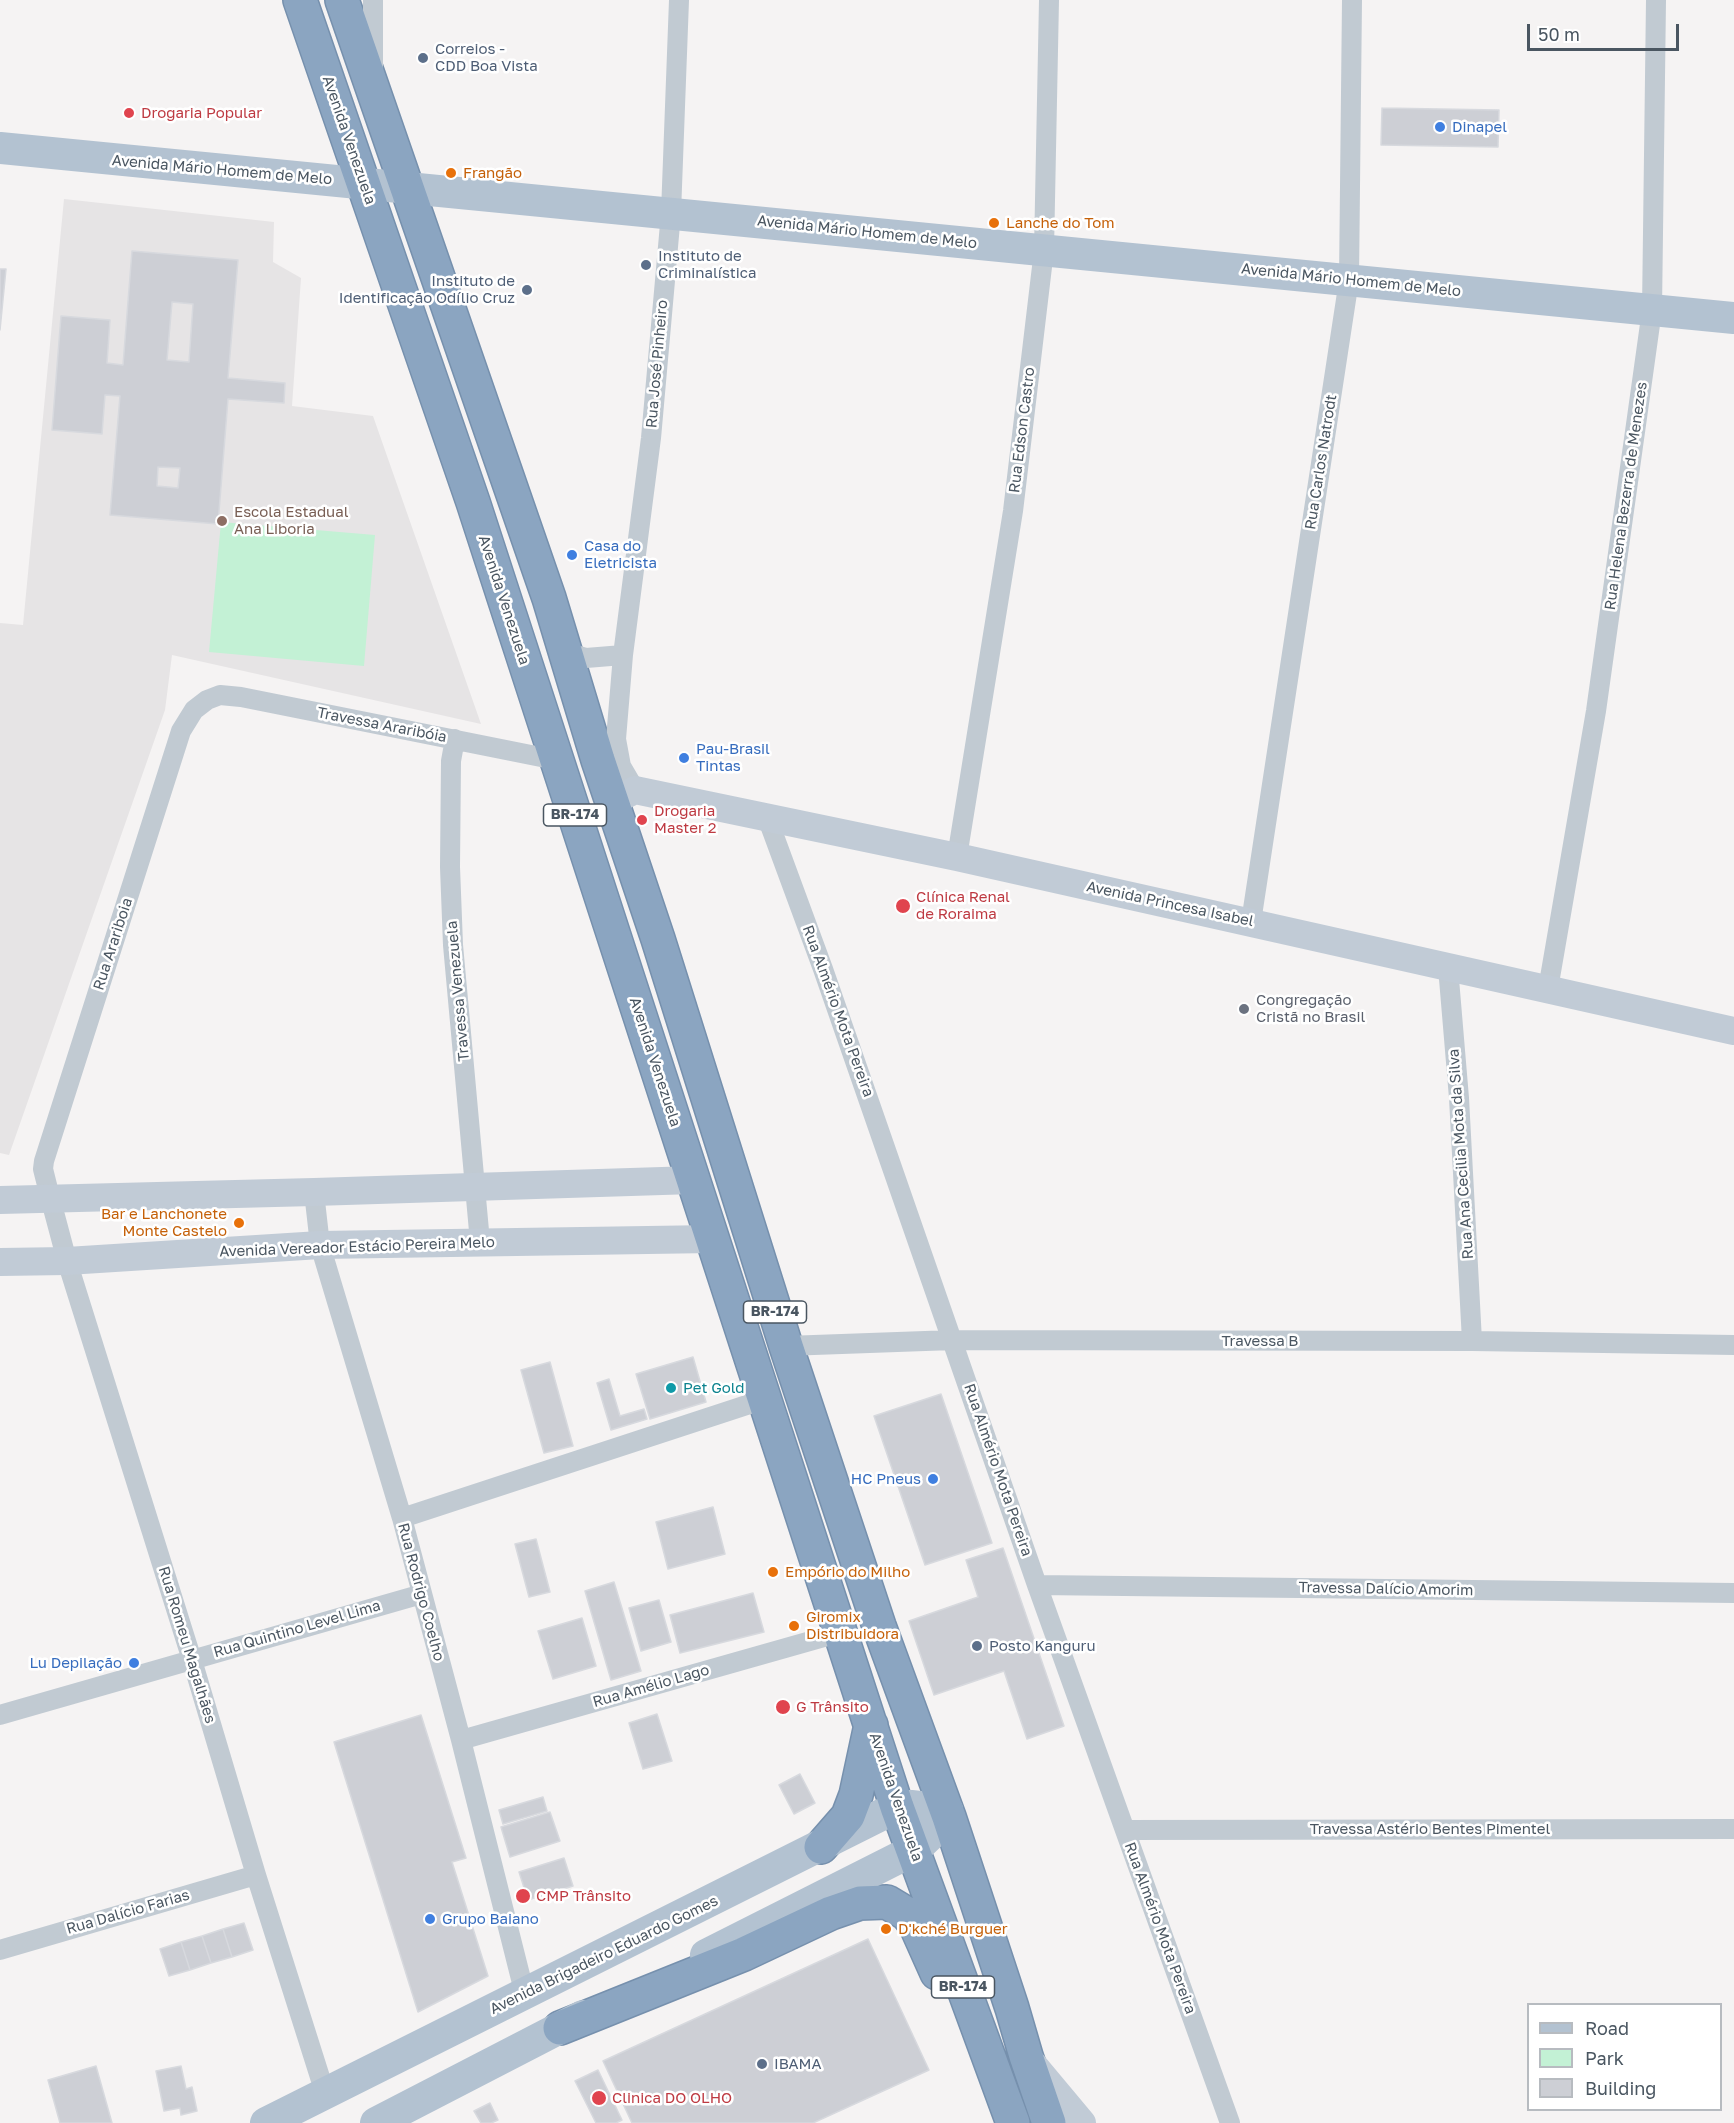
<!DOCTYPE html>
<meta charset="utf-8">
<style>
body{margin:0}
#map{position:relative;width:1734px;height:2123px;overflow:hidden;background:#f5f3f3;font-family:"Golos Text",sans-serif}
canvas{display:block}
.legend{position:absolute;left:1527px;top:2003px;width:195px;height:108px;box-sizing:border-box;background:#fff;border:2px solid #b7bbc0;margin:0;padding:8px 10px;list-style:none;font-size:18px;color:#4a5661}
.legend li{display:flex;align-items:center;gap:12px;height:30px}
.legend b{width:30px;border:2px solid #b7bbc0}
.scale{position:absolute;left:1527px;top:24px;width:152px;height:27px;box-sizing:border-box;border:3px solid #4a5661;border-top:0;padding-left:8px;font-size:18px;line-height:21px;white-space:nowrap;color:#4a5661;-webkit-text-stroke:4px #fff;paint-order:stroke}
</style>
<div id="map">
<canvas width="1734" height="2123"></canvas>
<ul class="legend">
<li><b style="height:8px;background:#b3c2d1"></b>Road</li>
<li><b style="height:16px;background:#c3f1d5"></b>Park</li>
<li><b style="height:16px;background:#cdcfd5"></b>Building</li>
</ul>
<div class="scale">50 m</div>
</div>
<script>
const g = document.querySelector('canvas').getContext('2d');
g.lineJoin = 'round';
function fillPath(path, color) {
  g.fillStyle = color;
  g.fill(path, 'evenodd');
}
function poly(rows) {
  const path = new Path2D();
  for (const r of rows) {
    path.moveTo(r[0], r[1]);
    for (let i = 2; i < r.length; i += 2) path.lineTo(r[i], r[i + 1]);
  }
  return path;
}
function trace(path, color, width, dash) {
  g.strokeStyle = color;
  g.lineWidth = width;
  g.lineCap = dash ? 'butt' : 'round';
  g.setLineDash(dash || []);
  g.stroke(path);
}
function drawText(font, color, halo, rows, align = 'center') {
  g.font = font + ' "Golos Text",sans-serif';
  g.lineWidth = 5;
  g.setLineDash([]);
  g.textBaseline = 'middle';
  g.strokeStyle = halo;
  g.fillStyle = color;
  for (const [text, x, y, turn = 0] of rows) {
    g.save();
    g.translate(x, y);
    g.rotate((+turn || 0) * Math.PI / 180);
    g.textAlign = isNaN(turn) ? turn : align;
    if (halo) g.strokeText(text, 0, 0);
    g.fillText(text, 0, 0);
    g.restore();
  }
}
const education = poly([
 [64,199,274,222,273,262,301,278,292,406,373,416,481,724,172,655,165,710,9,1155,0,1153,0,623,23,625]
]);
const green = poly([
 [221,522,375,535,364,666,209,652]
]);
const building = poly([
 [1382,108,1499,110,1498,147,1381,145,1382,108],
 [132,251,238,260,228,378,285,383,284,403,228,399,218,524,110,515,120,396,105,395,102,434,52,430,61,316,110,320,107,363,123,365,132,251],
 [172,302,193,304,189,362,167,360,172,302],
 [158,467,180,468,178,488,157,486,158,467],
 [0,269,6,269,0,330,0,269],
 [693,1357,706,1402,650,1419,636,1374,693,1357],
 [550,1362,573,1446,544,1453,521,1370,550,1362],
 [609,1379,620,1416,644,1409,647,1419,611,1430,597,1383,609,1379],
 [941,1394,992,1543,925,1565,874,1416,941,1394],
 [713,1507,725,1554,668,1569,656,1522,713,1507],
 [536,1539,550,1592,529,1597,515,1544,536,1539],
 [1003,1548,1064,1726,1027,1739,1004,1671,934,1695,909,1621,978,1597,966,1560,1003,1548],
 [614,1582,641,1671,611,1680,585,1591,614,1582],
 [753,1593,764,1632,680,1653,670,1615,753,1593],
 [659,1600,671,1642,641,1651,629,1608,659,1600],
 [582,1618,596,1666,553,1679,538,1631,582,1618],
 [657,1714,672,1761,643,1769,629,1723,657,1714],
 [421,1715,466,1858,452,1862,488,1976,418,2012,334,1742,421,1715],
 [800,1774,815,1803,794,1814,779,1785,800,1774],
 [543,1797,547,1811,503,1824,499,1810,543,1797],
 [550,1812,560,1841,510,1857,501,1827,550,1812],
 [564,1858,573,1886,528,1900,519,1872,564,1858],
 [244,1923,253,1950,232,1957,223,1929,244,1923],
 [223,1929,232,1957,211,1963,202,1936,223,1929],
 [202,1936,211,1963,190,1970,181,1942,202,1936],
 [868,1939,929,2070,813,2123,632,2123,603,2061,868,1939],
 [181,1942,190,1970,169,1976,160,1949,181,1942],
 [96,2066,112,2123,60,2123,48,2080,96,2066],
 [181,2066,186,2089,192,2087,197,2111,181,2115,180,2108,164,2111,156,2071,181,2066],
 [598,2070,622,2120,616,2123,596,2123,575,2081,598,2070],
 [490,2103,498,2120,491,2123,481,2123,474,2111,490,2103]
]);
const street = poly([
 [373,0,373,65],
 [566,652,586,658,623,655],
 [455,739,451,761,450,867,453,945,480,1242],
 [635,790,621,766,616,739,623,655,651,438,671,213,679,0],
 [767,817,823,969,1037,1585,1230,2123],
 [957,857,1013,511,1044,250,1049,0],
 [1251,922,1349,280,1352,0],
 [1448,967,1459,1098,1472,1341],
 [1548,989,1596,711,1652,310,1656,0],
 [314,1192,320,1245,402,1518,461,1740,525,1995],
 [786,1346,953,1340,1472,1341,1734,1345],
 [402,1518,765,1399],
 [1037,1585,1734,1593],
 [0,1715,422,1594],
 [461,1740,842,1632],
 [1125,1830,1734,1829],
 [0,1950,256,1875],
 [325,2093,256,1875,192,1660,67,1261,50,1197,43,1169,44,1161,181,731,194,710,207,700,220,695,241,697,556,760]
]);
const secondary = poly([
 [615,810,621,797,635,790,957,857,1734,1031],
 [0,1200,314,1192,694,1180],
 [0,1262,67,1261,320,1245,713,1239],
 [1031,2062,1082,2123]
]);
const primary = poly([
 [0,148,1734,318],
 [706,1955,914,1850,949,1817],
 [266,2123,897,1807,911,1806,947,1810],
 [376,2123,583,2016]
]);
const highway = poly([
 [300,0,473,502,897,1807,1013,2123],
 [342,0,549,598,598,760,658,939,786,1346,879,1626,949,1817,1012,2008,1026,2056,1049,2123],
 [821,1847,848,1816,856,1795,871,1725],
 [560,2028,744,1954,831,1913,860,1903,887,1902,907,1914,916,1926,937,1973]
]);
const markers = [
 [423,58,6,"#5c6f8a"],
 [129,113,6,"#e0444e"],
 [1440,127,6,"#3f7fe0"],
 [451,173,6,"#e8710a"],
 [994,223,6,"#e8710a"],
 [646,265,6,"#5c6f8a"],
 [527,290,6,"#5c6f8a"],
 [222,521,6,"#8d6e63"],
 [572,555,6,"#3f7fe0"],
 [684,758,6,"#3f7fe0"],
 [642,820,6,"#e0444e"],
 [903,906,8,"#e0444e"],
 [1244,1009,6,"#6b7280"],
 [239,1223,6,"#e8710a"],
 [671,1388,6,"#0f9aa8"],
 [933,1479,6,"#3f7fe0"],
 [773,1572,6,"#e8710a"],
 [794,1626,6,"#e8710a"],
 [977,1646,6,"#5c6f8a"],
 [134,1663,6,"#3f7fe0"],
 [783,1707,8,"#e0444e"],
 [523,1896,8,"#e0444e"],
 [430,1919,6,"#3f7fe0"],
 [886,1929,6,"#e8710a"],
 [762,2064,6,"#5c6f8a"],
 [599,2098,8,"#e0444e"]
];
const shields = [
 [575,815,63],
 [775,1312,63],
 [963,1987,63]
];
const shieldNames = [
 ["BR-174",575,815],
 ["BR-174",775,1312],
 ["BR-174",963,1987]
];
const serviceNames = [
 ["Correios -",435,49],
 ["CDD Boa Vista",435,66],
 ["Instituto de",658,256],
 ["Criminalística",658,273],
 ["Instituto de",515,281,"right"],
 ["Identificação Odílio Cruz",515,298,"right"],
 ["Posto Kanguru",989,1646],
 ["IBAMA",774,2064]
];
const healthNames = [
 ["Drogaria Popular",141,113],
 ["Drogaria",654,811],
 ["Master 2",654,828],
 ["Clínica Renal",916,897],
 ["de Roraima",916,914],
 ["G Trânsito",796,1707],
 ["CMP Trânsito",536,1896],
 ["Clinica DO OLHO",612,2098]
];
const shopNames = [
 ["Dinapel",1452,127],
 ["Casa do",584,546],
 ["Eletricista",584,563],
 ["Pau-Brasil",696,749],
 ["Tintas",696,766],
 ["HC Pneus",921,1479,"right"],
 ["Lu Depilação",122,1663,"right"],
 ["Grupo Baiano",442,1919]
];
const streetNames = [
 ["Avenida Venezuela",349,140,71],
 ["Avenida Mário Homem de Melo",222,170,5],
 ["Avenida Mário Homem de Melo",867,232,6],
 ["Avenida Mário Homem de Melo",1351,280,6],
 ["Rua José Pinheiro",657,364,-85],
 ["Rua Edson Castro",1022,430,-83],
 ["Rua Carlos Natrodt",1321,462,-81],
 ["Rua Helena Bezerra de Menezes",1626,496,-82],
 ["Avenida Venezuela",504,600,72],
 ["Travessa Araribóia",382,725,11],
 ["Avenida Princesa Isabel",1170,904,12],
 ["Rua Arariboia",113,944,-72],
 ["Travessa Venezuela",458,991,-95],
 ["Rua Almério Mota Pereira",838,1011,70],
 ["Avenida Venezuela",655,1062,72],
 ["Rua Ana Cecilia Mota da Silva",1461,1154,-94],
 ["Avenida Vereador Estácio Pereira Melo",357,1247,-2],
 ["Travessa B",1260,1341],
 ["Rua Almério Mota Pereira",998,1470,71],
 ["Travessa Dalício Amorim",1386,1589,1],
 ["Rua Rodrigo Coelho",421,1592,75],
 ["Rua Quintino Level Lima",297,1629,-16],
 ["Rua Romeu Magalhães",187,1645,73],
 ["Rua Amélio Lago",651,1686,-16],
 ["Avenida Venezuela",896,1797,71],
 ["Travessa Astério Bentes Pimentel",1430,1829],
 ["Rua Dalício Farias",128,1912,-16],
 ["Rua Almério Mota Pereira",1160,1928,70],
 ["Avenida Brigadeiro Eduardo Gomes",604,1955,-26]
];
const foodNames = [
 ["Frangão",463,173],
 ["Lanche do Tom",1006,223],
 ["Bar e Lanchonete",227,1214,"right"],
 ["Monte Castelo",227,1231,"right"],
 ["Empório do Milho",785,1572],
 ["Giromix",806,1617],
 ["Distribuidora",806,1634],
 ["D'kché Burguer",898,1929]
];
const educationNames = [
 ["Escola Estadual",234,512],
 ["Ana Liboria",234,529]
];
const worshipNames = [
 ["Congregação",1256,1000],
 ["Cristã no Brasil",1256,1017]
];
const cultureNames = [
 ["Pet Gold",683,1388]
];
fillPath(education, '#e6e4e5');
fillPath(green, '#c3f1d5');
fillPath(building, '#cdcfd5');
trace(building, '#d7d9de', 1.5);
trace(highway, '#7690ad', 36);
trace(street, '#c1cad2', 20);
trace(secondary, '#c1cbd6', 28);
trace(primary, '#b3c2d1', 32);
trace(highway, '#8ba5c1', 33);
for (const [x, y, r, color] of markers) {
  const dot = new Path2D();
  dot.arc(x, y, r, 0, 2 * Math.PI);
  g.fillStyle = color;
  g.fill(dot);
  trace(dot, '#fff', 2);
}
for (const [x, y, w] of shields) {
  const box = new Path2D();
  box.roundRect(x - w / 2, y - 11, w, 22, 4.5);
  g.fillStyle = '#fff';
  g.fill(box);
  trace(box, '#4a5661', 1.5);
}
drawText('bold 14px', '#4a5661', null, shieldNames);
drawText('15px', '#4e5e75', '#fff', serviceNames, 'left');
drawText('15px', '#be3a42', '#fff', healthNames, 'left');
drawText('15px', '#366cbe', '#fff', shopNames, 'left');
drawText('15px', '#4a5661', '#fff', streetNames);
drawText('15px', '#c56008', '#fff', foodNames, 'left');
drawText('15px', '#785e54', '#fff', educationNames, 'left');
drawText('15px', '#5b616d', '#fff', worshipNames, 'left');
drawText('15px', '#0d838f', '#fff', cultureNames, 'left');
</script>
